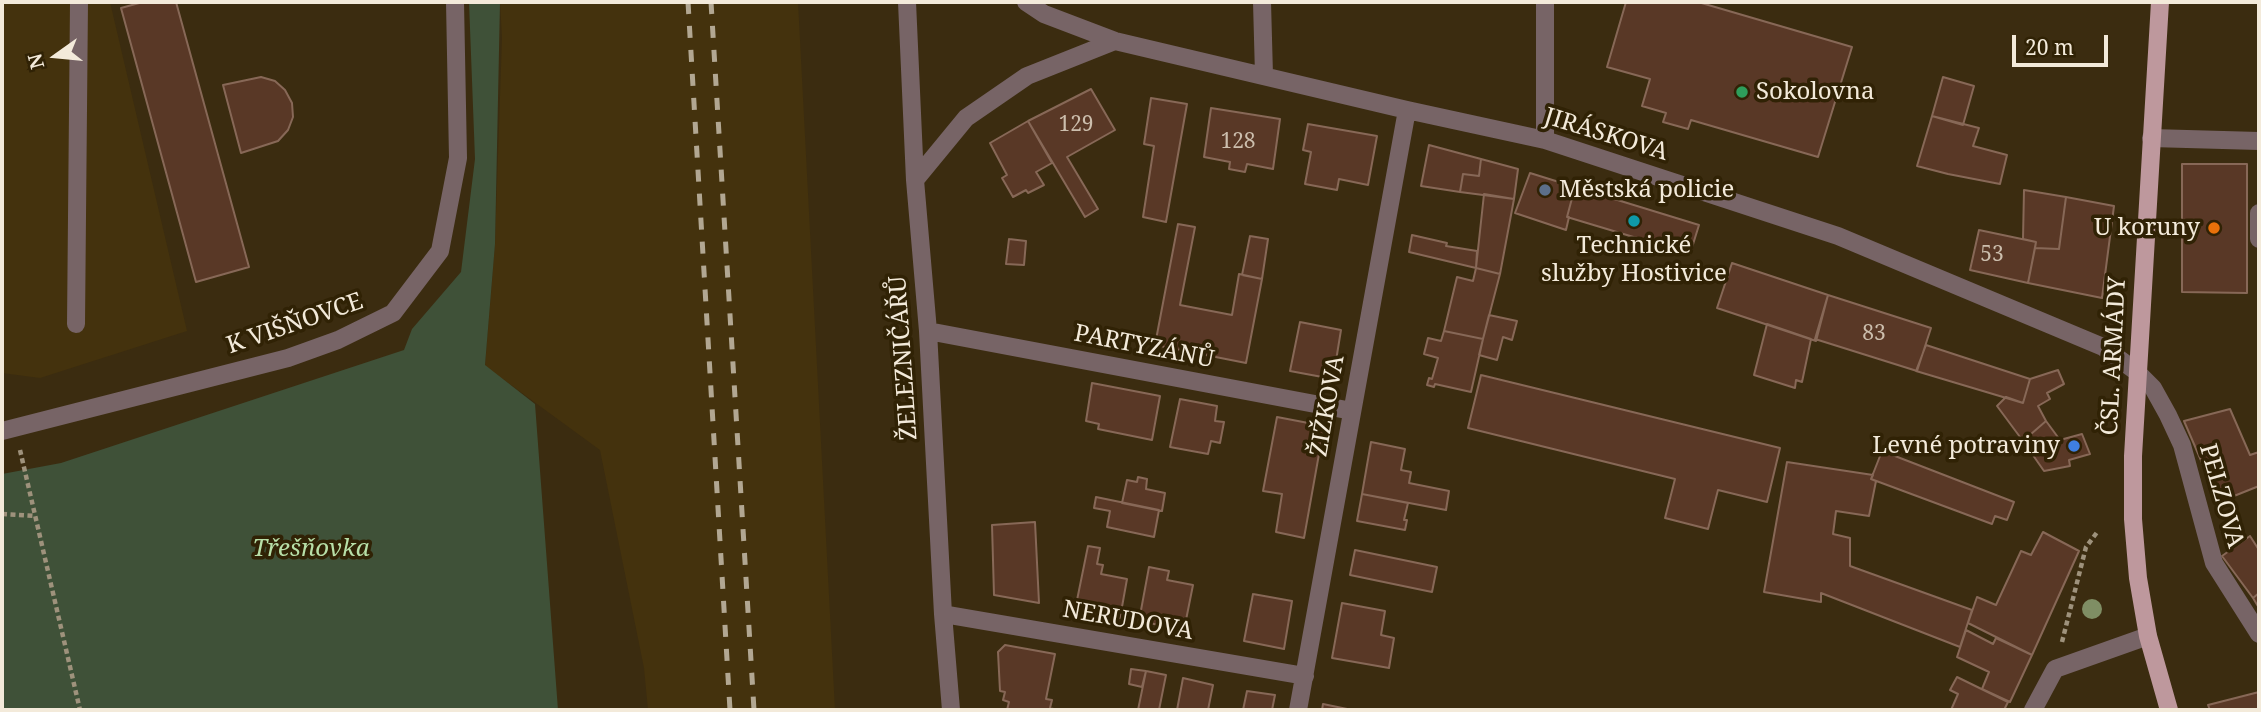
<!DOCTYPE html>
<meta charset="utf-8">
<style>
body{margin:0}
#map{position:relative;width:2261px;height:712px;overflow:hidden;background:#3b2c10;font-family:"Noto Serif",serif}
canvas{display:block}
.frame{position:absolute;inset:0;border:4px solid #f3eada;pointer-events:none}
.north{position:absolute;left:21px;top:21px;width:70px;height:70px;-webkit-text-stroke:5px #302205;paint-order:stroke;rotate:255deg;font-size:19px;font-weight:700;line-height:28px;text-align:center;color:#f3eada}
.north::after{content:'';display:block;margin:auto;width:24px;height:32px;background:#f3eada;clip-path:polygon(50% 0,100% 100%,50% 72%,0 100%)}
.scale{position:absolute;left:2012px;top:35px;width:96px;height:32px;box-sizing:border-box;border:4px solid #f3eada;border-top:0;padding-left:9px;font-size:21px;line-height:24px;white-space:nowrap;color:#f3eada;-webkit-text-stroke:5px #302205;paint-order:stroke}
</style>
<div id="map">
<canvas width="2261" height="712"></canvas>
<div class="frame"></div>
<div class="north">N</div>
<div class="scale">20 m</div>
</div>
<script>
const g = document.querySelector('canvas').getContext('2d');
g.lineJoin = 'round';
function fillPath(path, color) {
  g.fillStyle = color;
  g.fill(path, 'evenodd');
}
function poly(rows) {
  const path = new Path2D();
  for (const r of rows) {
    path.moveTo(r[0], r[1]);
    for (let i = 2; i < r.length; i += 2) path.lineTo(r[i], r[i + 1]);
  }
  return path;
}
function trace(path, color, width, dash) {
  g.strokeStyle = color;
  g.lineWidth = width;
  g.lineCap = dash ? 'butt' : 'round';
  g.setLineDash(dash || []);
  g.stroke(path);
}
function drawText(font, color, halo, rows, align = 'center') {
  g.font = font + ' "Noto Serif",serif';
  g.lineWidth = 7;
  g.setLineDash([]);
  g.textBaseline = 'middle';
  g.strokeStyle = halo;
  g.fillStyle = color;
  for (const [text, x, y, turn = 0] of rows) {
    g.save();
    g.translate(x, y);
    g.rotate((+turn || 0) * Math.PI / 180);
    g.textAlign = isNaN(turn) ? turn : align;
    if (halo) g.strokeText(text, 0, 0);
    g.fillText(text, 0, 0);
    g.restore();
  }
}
const built = poly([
 [2,2,110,2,187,331,40,378,2,373],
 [500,2,798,2,835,710,648,710,644,668,600,450,485,366,495,244,502,38]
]);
const green = poly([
 [469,2,500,2,495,244,485,365,535,404,558,710,2,710,2,474,61,463,404,350,412,329,461,272,475,159]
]);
const building = poly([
 [143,2,176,2,249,267,196,282,121,8,143,2],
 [1626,2,1698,2,1852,47,1818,157,1691,120,1688,129,1663,122,1666,113,1642,106,1650,79,1607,67,1626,2],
 [261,77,275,81,285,90,292,103,293,117,288,130,278,141,241,153,223,85,261,77],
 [1943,77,1974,86,1963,125,1932,116,1943,77],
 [1091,89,1115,130,1067,157,1098,209,1085,217,1028,121,1091,89],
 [1151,98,1187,104,1166,222,1143,217,1154,146,1144,144,1151,98],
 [1211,108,1280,119,1273,169,1247,164,1245,172,1229,169,1230,162,1204,157,1211,108],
 [1932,116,1979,128,1973,146,2007,155,2000,184,1948,174,1917,166,1932,116],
 [1028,121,1052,163,1036,172,1044,185,1028,193,1026,190,1013,197,1002,178,1007,175,990,143,1028,121],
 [1308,124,1377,136,1368,185,1339,179,1337,190,1305,184,1311,152,1303,150,1308,124],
 [1429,145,1481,159,1479,176,1463,174,1460,192,1421,186,1429,145],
 [1481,159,1518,169,1514,199,1460,192,1463,174,1479,176,1481,159],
 [2182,164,2247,164,2247,293,2182,292,2182,164],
 [1530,173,1575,187,1567,217,1569,217,1566,230,1515,213,1530,173],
 [1575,187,1699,225,1690,254,1567,217,1575,187],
 [2024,190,2066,197,2059,249,2035,248,2036,242,2023,239,2024,190],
 [1484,194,1514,199,1500,274,1476,268,1484,194],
 [2066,197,2114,206,2102,298,2028,283,2035,248,2059,249,2066,197],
 [1178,224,1195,227,1180,305,1232,315,1239,274,1262,279,1246,363,1155,345,1178,224],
 [1979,230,2036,242,2028,283,1970,270,1979,230],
 [1412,235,1447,243,1446,246,1477,251,1476,268,1409,252,1412,235],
 [1250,236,1268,239,1262,279,1242,275,1250,236],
 [1009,239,1026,241,1024,265,1006,264,1009,239],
 [1732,263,1828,295,1816,341,1717,308,1732,263],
 [1476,268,1500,274,1483,339,1444,331,1457,277,1473,281,1476,268],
 [1828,295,1931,328,1917,371,1815,339,1828,295],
 [1489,315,1517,321,1512,340,1503,337,1497,360,1479,355,1489,315],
 [1300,322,1341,330,1333,379,1290,371,1300,322],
 [1767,324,1811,339,1802,382,1796,380,1795,388,1754,375,1767,324],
 [1444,331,1483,339,1471,392,1435,384,1434,387,1427,385,1429,378,1432,379,1438,358,1424,354,1428,338,1441,341,1444,331],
 [1926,345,2030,379,2023,403,1916,371,1926,345],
 [2058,370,2064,384,2047,393,2050,399,2038,406,2046,421,2023,441,1997,406,2006,397,2023,403,2030,379,2058,370],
 [1481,375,1780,448,1767,502,1718,490,1708,529,1665,518,1675,479,1468,428,1481,375],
 [1092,383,1160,396,1152,440,1098,429,1099,424,1086,421,1092,383],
 [1180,399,1217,406,1215,421,1224,422,1220,443,1211,441,1208,454,1170,447,1180,399],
 [2230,409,2250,455,2259,452,2259,486,2219,502,2184,421,2230,409],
 [1277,417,1324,426,1304,538,1276,532,1282,494,1263,491,1277,417],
 [2046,421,2060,440,2082,434,2090,454,2069,460,2070,466,2044,471,2023,441,2046,421],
 [1371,442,1405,449,1401,470,1411,472,1409,483,1449,491,1446,510,1362,494,1371,442],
 [1882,451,2014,502,2007,520,1995,516,1992,524,1871,479,1882,451],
 [1787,462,1873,475,1871,479,1876,481,1869,516,1836,511,1833,534,1850,538,1850,566,1972,610,1960,647,1821,593,1821,602,1764,592,1787,462],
 [1138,477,1147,479,1146,489,1165,493,1162,511,1122,503,1127,480,1137,482,1138,477],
 [1362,494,1408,503,1404,520,1407,520,1405,530,1357,521,1362,494],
 [1096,497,1159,510,1154,537,1107,527,1110,511,1094,508,1096,497],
 [1035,522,1039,603,994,595,992,525,1035,522],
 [2043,532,2079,551,2032,655,1968,623,1977,597,1996,605,2021,551,2031,555,2043,532],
 [2250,536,2259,550,2259,593,2253,598,2222,556,2250,536],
 [1088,546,1100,548,1097,564,1103,565,1101,574,1127,579,1120,618,1075,610,1088,546],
 [1355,550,1437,567,1432,592,1350,575,1355,550],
 [1149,567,1169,571,1167,580,1193,585,1184,630,1139,621,1149,567],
 [2259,593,2259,608,2253,598,2259,593],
 [1253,594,1292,601,1284,649,1244,641,1253,594],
 [1342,603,1385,611,1381,635,1394,638,1389,668,1332,658,1342,603],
 [1966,630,1993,644,1996,638,2032,655,2010,702,1982,689,1989,672,1957,657,1966,630],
 [1005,645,1055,654,1046,699,1052,700,1050,708,1057,710,1007,710,1009,702,1003,700,1005,692,1000,691,998,652,1005,645],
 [1131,669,1146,671,1142,687,1129,684,1131,669],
 [1146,671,1166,675,1159,710,1138,710,1146,671],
 [1957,677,2008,702,2004,710,1951,710,1958,694,1950,690,1957,677],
 [1183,678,1213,685,1208,710,1177,710,1183,678],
 [1247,691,1275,695,1272,710,1243,710,1247,691],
 [2259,692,2259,710,2210,710,2208,705,2259,692],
 [1323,704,1352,710,1322,710,1323,704]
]);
const path = poly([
 [20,450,80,710],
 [2,514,35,516],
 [2062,642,2086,547,2098,531]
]);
const minor = poly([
 [907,2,915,180,928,331,943,614,951,710],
 [1026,2,1044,14,1115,41,1407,110,1545,140,1838,236,2103,347,2137,372,2153,388,2168,415,2182,445,2214,563,2259,634],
 [1262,2,1264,75],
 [1545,2,1545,140],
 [2151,138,2259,141],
 [915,180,966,118,1027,76,1115,41],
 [2259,239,2259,213],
 [76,324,79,2],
 [928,331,1352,411],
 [2,431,288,358,338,340,393,313,440,251,458,158,455,2],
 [943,614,1305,676],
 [1298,710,1407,110],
 [2033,710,2055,669,2148,636]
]);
const major = poly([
 [2160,2,2133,456,2133,519,2138,578,2148,636,2169,710]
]);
const rail = poly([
 [688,2,730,710],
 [711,2,754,710]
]);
const trees = [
 [2092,609]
];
const markers = [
 [1742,92,7,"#2e9e5b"],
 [1545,190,7,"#5c6f8a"],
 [1634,221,7,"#0f9aa8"],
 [2214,228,7,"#e8710a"],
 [2074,446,7,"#3f7fe0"]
];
const numberNames = [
 ["129",1076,125],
 ["128",1238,142],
 ["53",1992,255],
 ["83",1874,334]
];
const poiNames = [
 ["Sokolovna",1756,92],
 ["Městská policie",1559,190],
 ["U koruny",2200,228,"right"],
 ["Technické",1634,246,"center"],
 ["služby Hostivice",1634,274,"center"],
 ["Levné potraviny",2060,446,"right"]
];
const streetNames = [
 ["JIRÁSKOVA",1606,135,17],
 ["K VIŠŇOVCE",295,324,-19],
 ["PARTYZÁNŮ",1144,347,11],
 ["ČSL. ARMÁDY",2114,356,-87],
 ["ŽELEZNIČÁŘŮ",904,358,-94],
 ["ŽIŽKOVA",1328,406,-80],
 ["PELZOVA",2221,496,74],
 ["NERUDOVA",1128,621,10]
];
const parkNames = [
 ["Třešňovka",311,549]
];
fillPath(built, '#44320d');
fillPath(green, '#3f5138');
fillPath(building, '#593826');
trace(building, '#876857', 2);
trace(path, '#9e927c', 4.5, [5, 3.5]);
trace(minor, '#776466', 18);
trace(major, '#be989d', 18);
trace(rail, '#b2a792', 5, [12, 12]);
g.fillStyle = '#7f8e64';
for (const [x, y] of trees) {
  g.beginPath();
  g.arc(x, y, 10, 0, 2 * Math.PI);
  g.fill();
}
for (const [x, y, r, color] of markers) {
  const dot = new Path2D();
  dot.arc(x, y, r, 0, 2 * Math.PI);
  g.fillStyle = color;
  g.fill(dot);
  trace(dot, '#302205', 2.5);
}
drawText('21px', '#ccbead', null, numberNames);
drawText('24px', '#f3eada', '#302205', poiNames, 'left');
drawText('24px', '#f3eada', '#302205', streetNames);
drawText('italic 24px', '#b7dfa8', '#302205', parkNames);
</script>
